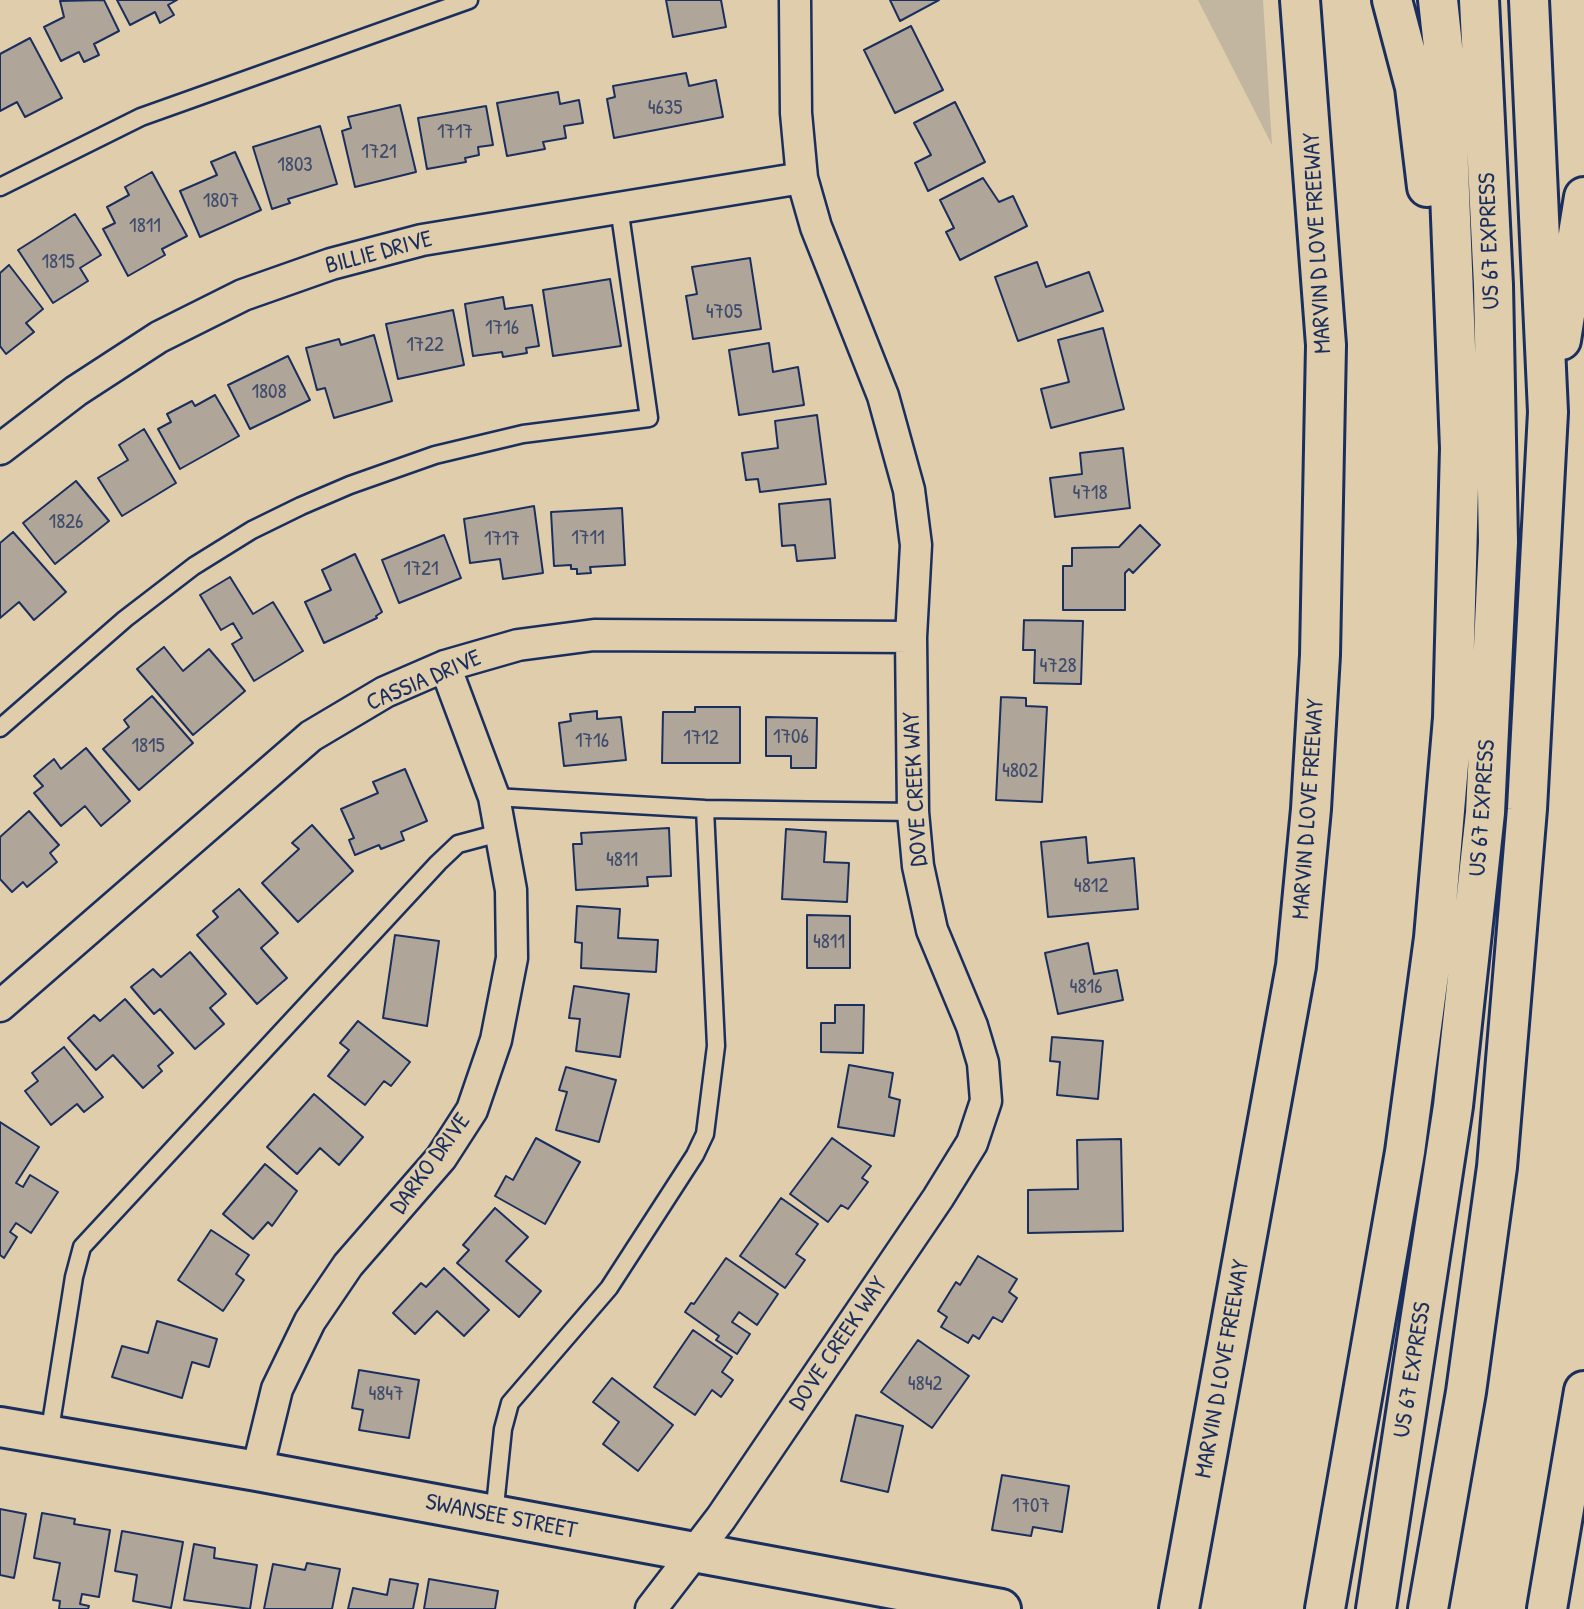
<!DOCTYPE html>
<style>
body{margin:0}
canvas{display:block;background:#dfcdab}
</style>
<canvas width="1584" height="1609"></canvas>
<script>
const g = document.querySelector('canvas').getContext('2d');
g.lineJoin = 'round';
function fillPath(path, color) {
  g.fillStyle = color;
  g.fill(path, 'evenodd');
}
function poly(rows) {
  const path = new Path2D();
  for (const r of rows) {
    path.moveTo(r[0], r[1]);
    for (let i = 2; i < r.length; i += 2) path.lineTo(r[i], r[i + 1]);
  }
  return path;
}
function trace(path, color, width, dash) {
  g.strokeStyle = color;
  g.lineWidth = width;
  g.lineCap = dash ? 'butt' : 'round';
  g.setLineDash(dash || []);
  g.stroke(path);
}
function drawText(font, color, halo, rows, align = 'center') {
  g.font = font + ' "Patrick Hand",sans-serif';
  g.lineWidth = 5;
  g.setLineDash([]);
  g.textBaseline = 'middle';
  g.strokeStyle = halo;
  g.fillStyle = color;
  for (const [text, x, y, turn = 0] of rows) {
    g.save();
    g.translate(x, y);
    g.rotate((+turn || 0) * Math.PI / 180);
    g.textAlign = isNaN(turn) ? turn : align;
    if (halo) g.strokeText(text, 0, 0);
    g.fillText(text, 0, 0);
    g.restore();
  }
}
const green = poly([
 [1198,0,1263,0,1272,145]
]);
const building = poly([
 [104,0,119,31,94,44,99,55,84,62,79,52,61,61,44,27,64,17,60,1,104,0],
 [117,0,177,0,168,5,174,15,160,23,155,12,130,25,117,0],
 [666,0,721,0,726,27,673,37,666,0],
 [890,0,939,0,900,21,890,0],
 [911,26,943,90,895,113,864,50,911,26],
 [30,38,62,98,25,117,17,102,0,111,0,54,30,38],
 [686,73,689,86,716,80,723,117,614,138,607,99,615,97,613,86,686,73],
 [558,92,560,104,579,100,583,123,564,126,566,138,543,142,545,149,507,156,497,103,558,92],
 [955,102,985,162,928,191,915,163,931,155,914,123,955,102],
 [400,105,416,172,355,187,342,131,351,128,348,117,400,105],
 [486,106,493,145,478,147,479,155,465,158,466,162,427,169,418,118,486,106],
 [320,126,337,184,288,199,290,203,272,209,253,147,320,126],
 [235,152,261,210,200,237,180,191,217,175,211,162,235,152],
 [152,172,187,236,162,249,165,255,128,276,103,229,115,223,107,207,129,195,125,187,152,172],
 [983,178,999,202,1013,196,1027,226,960,260,946,232,954,228,940,200,983,178],
 [75,214,101,255,80,268,88,281,53,303,18,250,75,214],
 [750,258,761,329,693,339,686,296,697,294,692,267,750,258],
 [1037,262,1046,287,1089,272,1103,311,1018,341,995,277,1037,262],
 [9,265,43,309,26,323,34,332,6,354,0,346,0,273,9,265],
 [610,279,621,346,553,356,543,290,610,279],
 [503,297,505,309,532,305,539,346,526,348,527,353,503,357,502,352,473,356,465,304,503,297],
 [453,310,464,365,398,379,386,324,453,310],
 [1103,328,1124,409,1051,428,1041,389,1069,382,1058,340,1103,328],
 [374,335,392,401,334,418,325,388,317,390,306,348,339,339,341,345,374,335],
 [769,343,773,372,798,367,804,405,739,415,729,350,769,343],
 [288,356,310,400,250,429,228,385,288,356],
 [215,395,239,436,180,469,158,429,171,422,167,414,192,401,195,406,215,395],
 [817,415,826,484,760,492,758,479,746,480,742,453,778,448,775,421,817,415],
 [144,429,176,483,122,516,98,478,128,460,119,445,144,429],
 [1123,448,1130,508,1055,517,1050,478,1082,474,1080,453,1123,448],
 [76,481,109,521,55,564,23,523,76,481],
 [830,499,835,558,797,561,795,545,782,546,779,504,830,499],
 [534,506,543,573,503,579,500,559,470,563,464,519,534,506],
 [622,508,625,565,590,567,591,573,577,574,577,569,571,569,571,565,554,566,551,512,622,508],
 [1140,525,1160,545,1133,573,1129,569,1125,573,1125,610,1063,610,1063,566,1072,566,1072,548,1119,547,1140,525],
 [13,532,66,592,34,620,19,602,0,618,0,543,13,532],
 [444,535,461,578,399,603,382,560,444,535],
 [355,554,382,612,376,616,377,618,324,643,305,602,331,590,322,570,355,554],
 [230,577,253,614,273,602,303,651,254,681,232,644,242,638,233,623,221,630,200,595,230,577],
 [1024,620,1083,621,1081,684,1034,683,1035,650,1023,650,1024,620],
 [164,647,183,671,209,649,245,691,193,735,137,669,164,647],
 [152,696,193,743,139,790,103,749,129,727,124,720,152,696],
 [1001,697,1026,698,1026,706,1047,707,1042,802,996,800,1001,697],
 [695,707,740,707,740,763,662,763,663,712,695,712,695,707],
 [597,711,597,719,621,717,626,760,564,766,559,723,571,721,570,714,597,711],
 [766,717,817,718,816,768,791,768,791,756,766,756,766,717],
 [86,748,130,801,101,826,85,806,61,826,34,793,43,786,34,776,54,759,61,769,86,748],
 [405,769,427,821,401,832,404,840,381,849,379,845,355,855,349,840,354,838,341,809,378,793,373,782,405,769],
 [29,811,59,845,50,853,57,862,27,887,23,882,12,892,0,879,0,837,29,811],
 [312,825,353,871,298,922,262,883,299,849,292,843,312,825],
 [669,828,671,876,647,877,648,886,576,890,573,844,582,844,581,833,669,828],
 [786,829,826,832,824,862,849,863,847,902,782,899,786,829],
 [1086,837,1088,863,1134,858,1138,909,1048,917,1041,842,1086,837],
 [239,889,278,933,261,948,287,978,257,1004,197,935,218,917,213,911,239,889],
 [577,906,620,909,618,938,658,940,656,972,581,968,582,943,575,942,577,906],
 [807,915,850,916,850,968,807,968,807,915],
 [395,935,439,941,427,1026,383,1018,395,935],
 [1088,943,1094,974,1117,970,1123,1000,1058,1014,1045,953,1088,943],
 [190,952,226,994,210,1008,224,1024,195,1049,160,1009,154,1014,131,987,153,969,161,977,190,952],
 [574,986,629,994,620,1057,576,1051,580,1019,569,1018,574,986],
 [125,999,173,1053,158,1066,162,1071,143,1088,113,1055,96,1070,68,1038,94,1015,100,1021,125,999],
 [835,1005,864,1005,863,1053,821,1052,821,1023,835,1023,835,1005],
 [358,1021,410,1062,391,1086,384,1081,365,1105,328,1076,349,1050,340,1043,358,1021],
 [1052,1037,1103,1041,1098,1099,1057,1095,1060,1062,1050,1061,1052,1037],
 [64,1047,103,1097,84,1112,77,1104,51,1125,25,1091,38,1081,32,1073,64,1047],
 [849,1065,893,1073,889,1097,900,1100,894,1136,838,1127,849,1065],
 [566,1067,616,1080,599,1142,556,1130,567,1092,559,1090,566,1067],
 [314,1094,363,1137,339,1165,320,1148,297,1174,267,1147,314,1094],
 [0,1122,39,1147,16,1183,23,1187,30,1175,58,1192,31,1233,16,1223,10,1232,17,1237,4,1258,0,1255,0,1122],
 [536,1138,580,1162,545,1224,495,1196,506,1176,513,1180,536,1138],
 [832,1138,871,1166,862,1178,868,1182,848,1209,841,1205,828,1222,790,1194,832,1138],
 [1121,1139,1123,1231,1028,1233,1028,1190,1078,1189,1077,1140,1121,1139],
 [265,1164,297,1191,272,1226,268,1222,253,1239,223,1214,265,1164],
 [781,1198,818,1224,796,1254,805,1260,785,1288,740,1256,781,1198],
 [495,1208,528,1237,506,1261,541,1291,519,1317,457,1263,469,1250,463,1245,495,1208],
 [211,1230,249,1255,236,1274,244,1280,223,1311,178,1280,211,1230],
 [978,1256,1017,1279,1009,1292,1017,1298,1002,1322,993,1317,979,1339,973,1335,968,1343,941,1327,947,1317,938,1311,956,1282,960,1285,978,1256],
 [726,1258,778,1294,757,1325,739,1312,732,1322,750,1334,737,1354,716,1340,719,1336,685,1312,691,1303,694,1304,726,1258],
 [444,1268,489,1310,464,1336,437,1311,415,1334,393,1313,421,1283,426,1287,444,1268],
 [157,1321,217,1339,209,1367,192,1362,182,1398,112,1377,122,1346,148,1353,157,1321],
 [693,1330,732,1357,722,1372,733,1380,721,1397,712,1390,695,1415,654,1387,693,1330],
 [918,1340,969,1376,932,1428,881,1392,918,1340],
 [359,1370,419,1380,409,1438,359,1430,363,1410,352,1408,359,1370],
 [612,1378,673,1425,638,1471,603,1444,619,1422,593,1402,612,1378],
 [856,1415,903,1426,888,1492,841,1481,856,1415],
 [1002,1475,1069,1486,1062,1532,1033,1527,1031,1536,992,1530,1002,1475],
 [0,1509,26,1514,14,1578,0,1575,0,1509],
 [42,1513,75,1519,74,1524,110,1530,99,1597,82,1594,80,1604,89,1606,88,1609,59,1609,60,1601,53,1600,60,1563,34,1558,42,1513],
 [122,1531,183,1542,171,1608,133,1601,137,1575,115,1571,122,1531],
 [194,1544,215,1548,214,1558,257,1565,250,1609,184,1600,194,1544],
 [307,1563,340,1569,332,1609,264,1609,273,1564,305,1570,307,1563],
 [390,1579,418,1584,413,1609,348,1609,353,1588,387,1595,390,1579],
 [429,1579,498,1591,495,1609,424,1609,429,1579]
]);
const lane = poly([
 [0,187,141,117,469,0],
 [0,728,125,619,194,566,252,530,301,506,350,485,435,455,523,434,649,418,619,207],
 [494,797,705,809,913,812],
 [49,1436,74,1277,82,1247,438,863,458,844,503,832],
 [494,1516,503,1429,510,1403,609,1288,695,1155,705,1134,716,1046,705,809]
]);
const street = poly([
 [0,449,76,391,159,337,243,295,331,264,422,240,802,178],
 [0,1006,311,736,385,692,445,666,518,645,594,635,911,637],
 [257,1471,277,1389,310,1321,348,1265,441,1158,472,1110,496,1040,512,958,511,890,494,797,445,666],
 [651,1609,721,1518,938,1198,972,1143,986,1101,983,1063,972,1026,932,930,918,866,913,812,911,637,916,545,909,490,883,396,816,227,802,178,796,113,795,0]
]);
const secondary = poly([
 [0,1427,257,1471,1001,1609],
 [1179,1609,1296,966,1311,809,1320,655,1326,345,1300,0],
 [1547,1609,1584,1391]
]);
const highway = poly([
 [1392,0,1415,87,1427,187],
 [1561,340,1584,197],
 [1325,1609,1405,1152,1434,938,1453,718,1460,448,1445,65,1438,0],
 [1376,1609,1453,1106,1485,813,1498,542,1493,285,1479,0],
 [1428,1609,1466,1392,1497,1167,1527,809,1548,412,1529,0]
]);
const numberNames = [
 ["4635",665,108],
 ["1717",455,132],
 ["1721",379,152],
 ["1803",295,165],
 ["1807",221,201],
 ["1811",145,226],
 ["1815",58,262],
 ["4705",724,312],
 ["1716",502,328],
 ["1722",425,345],
 ["1808",269,392],
 ["4718",1090,493],
 ["1826",66,522],
 ["1711",588,538],
 ["1717",502,539],
 ["1721",421,569],
 ["4728",1058,666],
 ["1706",791,737],
 ["1712",701,738],
 ["1716",592,741],
 ["1815",148,746],
 ["4802",1020,771],
 ["4811",622,860],
 ["4812",1091,886],
 ["4811",829,942],
 ["4816",1086,987],
 ["4842",925,1384],
 ["4847",386,1394],
 ["1707",1031,1506]
];
const streetNames = [
 ["US 67 EXPRESS",1490,241,-92],
 ["MARVIN D LOVE FREEWAY",1318,243,-93],
 ["BILLIE DRIVE",379,253,-15],
 ["CASSIA DRIVE",424,681,-23],
 ["DOVE CREEK WAY",916,789,-93],
 ["US 67 EXPRESS",1483,808,-86],
 ["MARVIN D LOVE FREEWAY",1309,809,-86],
 ["DARKO DRIVE",431,1164,-54],
 ["DOVE CREEK WAY",839,1344,-56],
 ["MARVIN D LOVE FREEWAY",1223,1369,-80],
 ["US 67 EXPRESS",1413,1370,-81],
 ["SWANSEE STREET",501,1517,11]
];
fillPath(green, '#c2b6a0');
fillPath(building, '#afa598');
trace(building, '#1b2f5e', 2);
trace(lane, '#1b2f5e', 21);
trace(street, '#1b2f5e', 35);
trace(secondary, '#1b2f5e', 44);
trace(highway, '#1b2f5e', 44);
trace(lane, '#dfcdab', 16);
trace(street, '#dfcdab', 30);
trace(secondary, '#dfcdab', 38);
trace(highway, '#dfcdab', 38);
drawText('21px', '#404c6c', null, numberNames);
drawText('24px', '#1b2f5e', '#dfcdab', streetNames);
</script>
